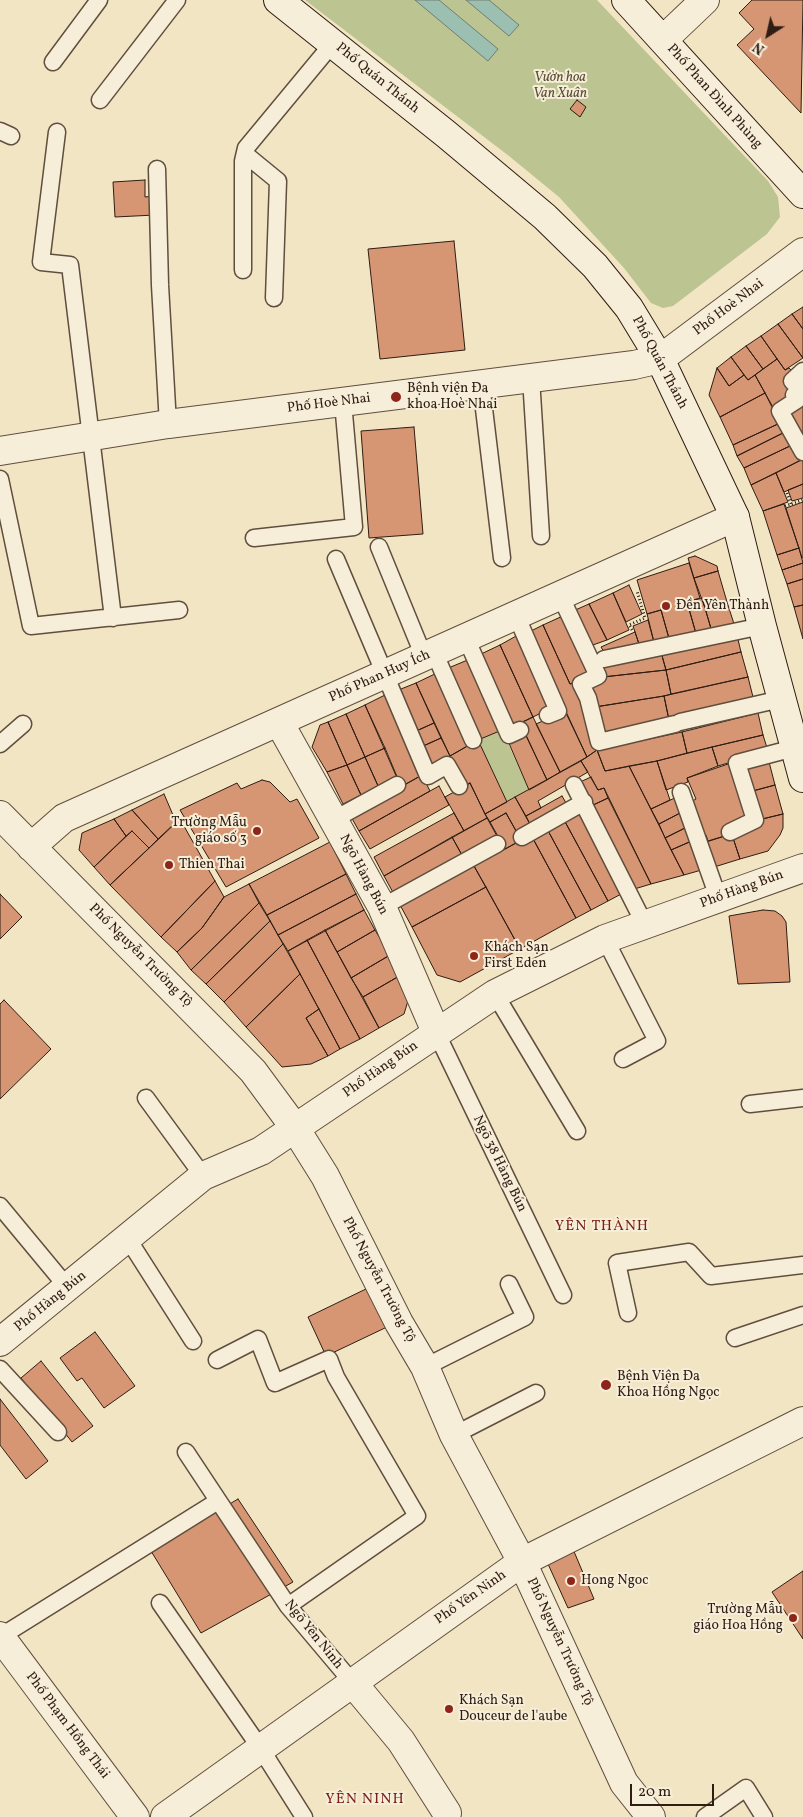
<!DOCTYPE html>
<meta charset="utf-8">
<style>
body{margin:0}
#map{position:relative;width:803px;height:1817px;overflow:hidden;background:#f2e5c4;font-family:Vollkorn,serif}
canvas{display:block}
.north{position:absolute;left:743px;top:10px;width:50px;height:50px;-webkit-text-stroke:4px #f7eed9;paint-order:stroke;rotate:215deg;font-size:14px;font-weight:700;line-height:20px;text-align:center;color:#2f1c12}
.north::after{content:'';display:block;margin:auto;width:18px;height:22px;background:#2f1c12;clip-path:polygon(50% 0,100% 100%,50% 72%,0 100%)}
.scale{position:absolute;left:630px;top:1784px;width:84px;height:22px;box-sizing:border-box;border:2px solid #2f1c12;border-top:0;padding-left:6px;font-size:15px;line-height:18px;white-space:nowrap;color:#2f1c12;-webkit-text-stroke:4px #f7eed9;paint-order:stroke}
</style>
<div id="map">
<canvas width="803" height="1817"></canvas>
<div class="north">N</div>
<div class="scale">20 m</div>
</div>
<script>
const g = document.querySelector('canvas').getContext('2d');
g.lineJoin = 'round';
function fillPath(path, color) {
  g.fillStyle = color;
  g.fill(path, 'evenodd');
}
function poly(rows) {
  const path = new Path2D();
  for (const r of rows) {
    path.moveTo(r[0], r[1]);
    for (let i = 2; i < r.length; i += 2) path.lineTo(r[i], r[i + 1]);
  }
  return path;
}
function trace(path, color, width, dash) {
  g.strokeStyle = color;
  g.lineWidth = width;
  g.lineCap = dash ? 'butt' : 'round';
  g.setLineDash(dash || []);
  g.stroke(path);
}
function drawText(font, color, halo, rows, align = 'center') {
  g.font = font + ' Vollkorn,serif';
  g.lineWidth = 4;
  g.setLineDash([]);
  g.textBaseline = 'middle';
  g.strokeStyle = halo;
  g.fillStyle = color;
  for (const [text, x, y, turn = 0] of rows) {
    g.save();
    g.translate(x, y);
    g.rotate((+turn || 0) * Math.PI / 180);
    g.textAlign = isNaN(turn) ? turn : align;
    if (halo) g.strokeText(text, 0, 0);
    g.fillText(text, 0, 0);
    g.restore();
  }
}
const green = poly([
 [305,0,597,0,768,181,778,197,780,217,767,234,673,306,663,308,651,303,624,268,559,197,509,156],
 [502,730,529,790,507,802,478,740]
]);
const water = poly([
 [415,0,439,0,498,49,488,61,415,0],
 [466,0,489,0,519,25,509,36,466,0]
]);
const building = poly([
 [752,0,803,0,801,113,737,45,754,29,739,13,752,0],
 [577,100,586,107,580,117,570,109,577,100],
 [145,180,145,197,154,196,155,215,115,217,113,182,145,180],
 [454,241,465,350,380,359,368,249,454,241],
 [803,307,803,329,792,314,803,307],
 [792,314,803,329,803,358,778,324,792,314],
 [778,324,803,358,785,370,761,336,778,324],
 [761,336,777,359,763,369,746,346,761,336],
 [746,346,763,369,748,380,731,357,746,346],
 [731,357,744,375,729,386,717,368,731,357],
 [777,359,785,370,789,368,795,374,792,400,775,411,755,375,777,359],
 [717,368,729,386,744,375,748,380,755,375,765,393,720,417,709,395,717,368],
 [803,391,803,440,786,413,803,391],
 [765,393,780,423,733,445,720,417,765,393],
 [780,423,785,432,737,456,733,445,780,423],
 [414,427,423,534,369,538,361,431,414,427],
 [785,432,792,445,744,468,737,456,785,432],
 [792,445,803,459,751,485,744,468,792,445],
 [803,459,803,484,784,492,776,473,803,459],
 [776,473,788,502,763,511,751,485,776,473],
 [803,484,803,498,792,501,788,490,803,484],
 [803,502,803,558,802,558,786,508,803,502],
 [784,504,799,548,777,555,763,511,784,504],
 [799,548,803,563,782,570,777,555,799,548],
 [695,556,717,566,718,571,694,578,688,558,695,556],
 [689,563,700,598,687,602,697,637,670,642,661,610,647,614,637,580,689,563],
 [803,563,803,579,787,584,782,570,803,563],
 [718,571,727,602,705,608,694,578,718,571],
 [803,579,803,605,794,607,787,584,803,579],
 [629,585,642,614,626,622,613,593,629,585],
 [613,593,629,630,607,640,589,604,613,593],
 [702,598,712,632,697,637,687,602,702,598],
 [727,602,735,627,712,632,705,608,727,602],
 [589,604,607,640,590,646,573,611,589,604],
 [803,605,803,639,794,607,803,605],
 [661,610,670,642,655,646,647,614,661,610],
 [565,615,592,675,570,684,543,625,565,615],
 [648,620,655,646,640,647,633,626,648,620],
 [543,625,570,684,578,681,585,697,597,750,587,757,529,632,543,625],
 [735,627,741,652,666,670,659,645,735,627],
 [635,632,640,647,604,652,601,647,635,632],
 [518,635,553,707,533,717,500,645,518,635],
 [500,645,533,717,511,728,479,655,500,645],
 [659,645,666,670,603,677,593,654,659,645],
 [741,652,748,677,671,694,666,670,741,652],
 [470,659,502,730,478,740,446,669,470,659],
 [666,670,671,694,664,696,595,707,585,685,603,677,666,670],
 [439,672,471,744,450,756,416,683,439,672],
 [748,677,754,701,669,720,664,696,748,677],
 [416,683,434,723,414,732,396,691,416,683],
 [385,695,422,775,401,787,365,705,385,695],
 [664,696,669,720,601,735,595,707,664,696],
 [365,705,385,748,365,757,346,714,365,705],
 [565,711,587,757,560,772,536,724,565,711],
 [758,713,763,735,687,753,682,732,758,713],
 [346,714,365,757,347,765,328,722,346,714],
 [533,717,560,772,547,780,520,723,533,717],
 [328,722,347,765,327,772,312,747,320,725,328,722],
 [434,723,441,738,421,747,414,732,434,723],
 [682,732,687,753,657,761,605,771,597,750,682,732],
 [525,733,547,780,529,790,508,741,525,733],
 [763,735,768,751,718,766,712,747,763,735],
 [441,738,450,756,429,765,421,747,441,738],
 [478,740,507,802,485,814,470,783,465,786,450,756,478,740],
 [712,747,718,766,687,778,688,782,666,790,657,761,712,747],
 [385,748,398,779,379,788,365,757,385,748],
 [597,750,605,771,629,766,684,875,651,884,604,788,598,790,581,761,597,750],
 [365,757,379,788,361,795,347,765,365,757],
 [768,758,775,785,749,792,742,765,768,758],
 [581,761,588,772,538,801,541,808,526,816,515,797,581,761],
 [657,761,670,800,651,809,629,766,657,761],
 [734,762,751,819,728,835,708,841,706,835,701,837,689,803,696,799,687,778,734,762],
 [347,765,361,795,343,804,327,772,347,765],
 [422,775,430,791,359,831,350,815,422,775],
 [591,777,598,790,604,788,608,798,589,807,578,783,591,777],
 [262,780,270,782,290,802,297,799,319,838,226,887,180,810,237,783,241,789,262,780],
 [470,783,487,818,464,831,445,797,470,783],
 [775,785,783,814,758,820,749,792,775,785],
 [439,786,449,805,370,849,359,831,439,786],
 [164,794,176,822,158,839,132,810,164,794],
 [562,796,569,808,532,828,526,816,562,796],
 [679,796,684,811,659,824,651,809,679,796],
 [515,797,532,828,519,836,506,813,490,822,485,814,515,797],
 [608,798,651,884,631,890,589,807,608,798],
 [580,809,625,892,608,901,563,818,580,809],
 [132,810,158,839,149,848,132,831,126,836,114,819,132,810],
 [684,811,689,826,665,838,659,824,684,811],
 [454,813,464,831,384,876,374,857,454,813],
 [506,813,521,840,505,849,490,822,506,813],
 [783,814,783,828,780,835,768,851,740,859,732,835,758,820,783,814],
 [487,818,498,838,463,857,452,837,487,818],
 [563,818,608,901,591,910,546,827,563,818],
 [114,819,126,836,94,867,79,850,82,833,114,819],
 [180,819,215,881,161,937,110,885,180,819],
 [689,826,694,840,671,850,665,838,689,826],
 [546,827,591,910,576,918,531,835,546,827],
 [132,831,149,848,110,885,94,867,132,831],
 [531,835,576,918,520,949,474,866,531,835],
 [728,835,732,835,740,859,711,868,703,843,728,835],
 [452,837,463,857,395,896,384,876,452,837],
 [694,840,705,869,684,875,671,850,694,840],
 [330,842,346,874,267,915,249,884,330,842],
 [474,866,486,887,412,927,400,905,474,866],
 [346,874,356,894,278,935,267,915,346,874],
 [215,881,224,897,202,928,177,952,161,937,215,881],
 [249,884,259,903,191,970,177,952,202,928,224,897,249,884],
 [486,887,520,949,460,982,437,975,412,927,486,887],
 [0,894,22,917,0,939,0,894],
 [356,894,364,910,288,951,278,935,356,894],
 [259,903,270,921,206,984,191,970,259,903],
 [364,910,375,930,337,952,325,930,364,910],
 [763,910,775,911,782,916,786,922,790,982,738,984,729,916,763,910],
 [270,921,283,944,224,1002,206,984,270,921],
 [325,930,379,1028,360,1039,307,940,325,930],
 [375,930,390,955,351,978,337,952,375,930],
 [307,940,360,1039,340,1049,288,951,307,940],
 [283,944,300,974,246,1027,224,1002,283,944],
 [390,955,401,975,363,997,351,978,390,955],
 [300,974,319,1009,306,1018,328,1056,311,1064,282,1067,246,1027,300,974],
 [401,975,411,991,404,1014,379,1028,363,997,401,975],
 [4,1000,51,1049,0,1099,0,1004,4,1000],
 [319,1009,340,1049,328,1056,306,1018,319,1009],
 [368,1288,387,1327,326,1356,308,1317,368,1288],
 [95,1332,135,1386,104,1408,82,1378,77,1381,60,1358,95,1332],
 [41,1361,93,1426,72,1442,21,1378,41,1361],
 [0,1399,48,1461,26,1479,0,1445,0,1399],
 [238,1499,293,1582,201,1633,151,1551,238,1499],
 [570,1542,594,1599,568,1608,548,1564,570,1542],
 [803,1571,803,1639,772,1592,803,1571]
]);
const path = poly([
 [787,493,791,504],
 [785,506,803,500],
 [632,630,629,625,645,618,637,591]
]);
const service = poly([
 [53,62,99,0],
 [100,100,177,0],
 [0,131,11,136],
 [57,132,41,262,70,265,113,618],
 [245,154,278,181,274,298],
 [157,169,160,285,168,424],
 [243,270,243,161,246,148,333,43],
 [803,371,792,381,800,390,794,395,797,400,780,411,803,452],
 [531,378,541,536],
 [481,384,502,558],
 [0,479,31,626,179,610],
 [254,538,354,527,343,402],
 [379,547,424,657],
 [336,559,428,776,447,765,459,786],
 [560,595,598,676,581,684,588,698,599,742,675,724],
 [516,615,558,711,548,715],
 [466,638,509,735,520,730],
 [434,652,473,740],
 [604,659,762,626],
 [680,722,781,699],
 [0,744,23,724],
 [574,785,644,923],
 [681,792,719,900],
 [333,820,397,785],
 [730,832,755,820,737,763,794,748],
 [522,837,584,802],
 [382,907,497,844],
 [605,939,657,1041,623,1059],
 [495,994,577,1131],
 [436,1032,563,1295],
 [146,1098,203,1176],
 [750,1104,803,1098],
 [0,1206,68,1288],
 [128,1239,193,1341],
 [628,1313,617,1263,689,1252,711,1276,803,1265],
 [735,1338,803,1315],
 [217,1360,258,1339,275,1383,329,1359,336,1377,417,1516,288,1606],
 [425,1367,525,1317,509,1284],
 [0,1369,58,1432],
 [454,1435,536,1393],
 [186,1452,288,1606,352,1682],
 [160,1603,261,1749,304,1817],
 [0,1637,218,1501],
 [705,1817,746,1788,764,1817]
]);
const minor = poly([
 [0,451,168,424,634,365,660,359,803,252],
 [279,722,382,907,436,1032],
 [0,815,253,1071,295,1128,325,1176,399,1323,425,1367,454,1435,522,1562,624,1783,651,1817],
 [31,847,64,818,735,517],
 [0,1342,203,1176,261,1151,495,994,605,939,803,868],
 [0,1636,135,1817],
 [352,1682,401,1741,447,1813],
 [165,1817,522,1562,803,1421]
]);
const tertiary = poly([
 [663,40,705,0]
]);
const secondary = poly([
 [278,0,446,134,545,217,595,266,629,308,660,359,735,517,762,626,803,778],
 [626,0,803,194]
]);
const markers = [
 [396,397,6,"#8f2418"],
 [666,606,5,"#8f2418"],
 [257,831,5,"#8f2418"],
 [169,865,5,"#8f2418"],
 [474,956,5,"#8f2418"],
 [606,1385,6,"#8f2418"],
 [571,1581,5,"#8f2418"],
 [793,1618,5,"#8f2418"],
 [449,1709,5,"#8f2418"]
];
const parkNames = [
 ["Vườn hoa",560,78],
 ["Vạn Xuân",560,94]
];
const streetNames = [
 ["Phố Quán Thánh",377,79,39],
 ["Phố Phan Đình Phùng",714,97,48],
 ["Phố Hoè Nhai",729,308,-37],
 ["Phố Quán Thánh",659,363,62],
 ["Phố Hoè Nhai",329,404,-7],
 ["Phố Phan Huy Ích",380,677,-24],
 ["Ngõ Hàng Bún",363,875,62],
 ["Phố Hàng Bún",742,890,-20],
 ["Phố Nguyễn Trường Tộ",140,956,45],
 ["Phố Hàng Bún",381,1070,-35],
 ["Ngõ 38 Hàng Bún",499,1164,64],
 ["Phố Nguyễn Trường Tộ",378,1280,62],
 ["Phố Hàng Bún",51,1302,-39],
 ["Phố Yên Ninh",471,1598,-35],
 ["Ngõ Yên Ninh",313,1635,51],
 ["Phố Nguyễn Trường Tộ",559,1642,65],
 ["Phố Phạm Hồng Thái",67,1726,53]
];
const poiNames = [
 ["Bệnh viện Đa",407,389],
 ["khoa Hoè Nhai",407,405],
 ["Đền Yên Thành",676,606],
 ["Trường Mẫu",247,823,"right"],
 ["giáo số 3",247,839,"right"],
 ["Thien Thai",179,865],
 ["Khách Sạn",484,948],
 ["First Eden",484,964],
 ["Bệnh Viện Đa",617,1377],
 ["Khoa Hồng Ngọc",617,1393],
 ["Hong Ngoc",581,1581],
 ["Trường Mẫu",783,1610,"right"],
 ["giáo Hoa Hồng",783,1626,"right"],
 ["Khách Sạn",459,1701],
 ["Douceur de l'aube",459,1717]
];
const neighbourhoodNames = [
 ["YÊN THÀNH",602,1227],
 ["YÊN NINH",365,1800]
];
fillPath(green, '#bcc492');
fillPath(water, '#9bbfb1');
trace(water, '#707e71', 1);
fillPath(building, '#d69674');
trace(building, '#2f1c12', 1);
trace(service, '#604e3e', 19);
trace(minor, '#604e3e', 30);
trace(tertiary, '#604e3e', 30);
trace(secondary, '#2f1c12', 30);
trace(path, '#2f1c12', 3, [1, 2.5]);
trace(service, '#f7eed9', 16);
trace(minor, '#f7eed9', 28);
trace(tertiary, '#f7eed9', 28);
trace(secondary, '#f7eed9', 28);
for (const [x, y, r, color] of markers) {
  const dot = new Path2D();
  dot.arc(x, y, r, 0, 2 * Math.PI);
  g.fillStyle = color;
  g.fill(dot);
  trace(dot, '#f7eed9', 2);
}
drawText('italic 14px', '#594e38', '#f7eed9', parkNames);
drawText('14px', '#2f1c12', '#f7eed9', streetNames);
drawText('14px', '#2f1c12', '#f7eed9', poiNames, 'left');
g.letterSpacing = '1px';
drawText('15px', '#7a1f14', '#f7eed9', neighbourhoodNames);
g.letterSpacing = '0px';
</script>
